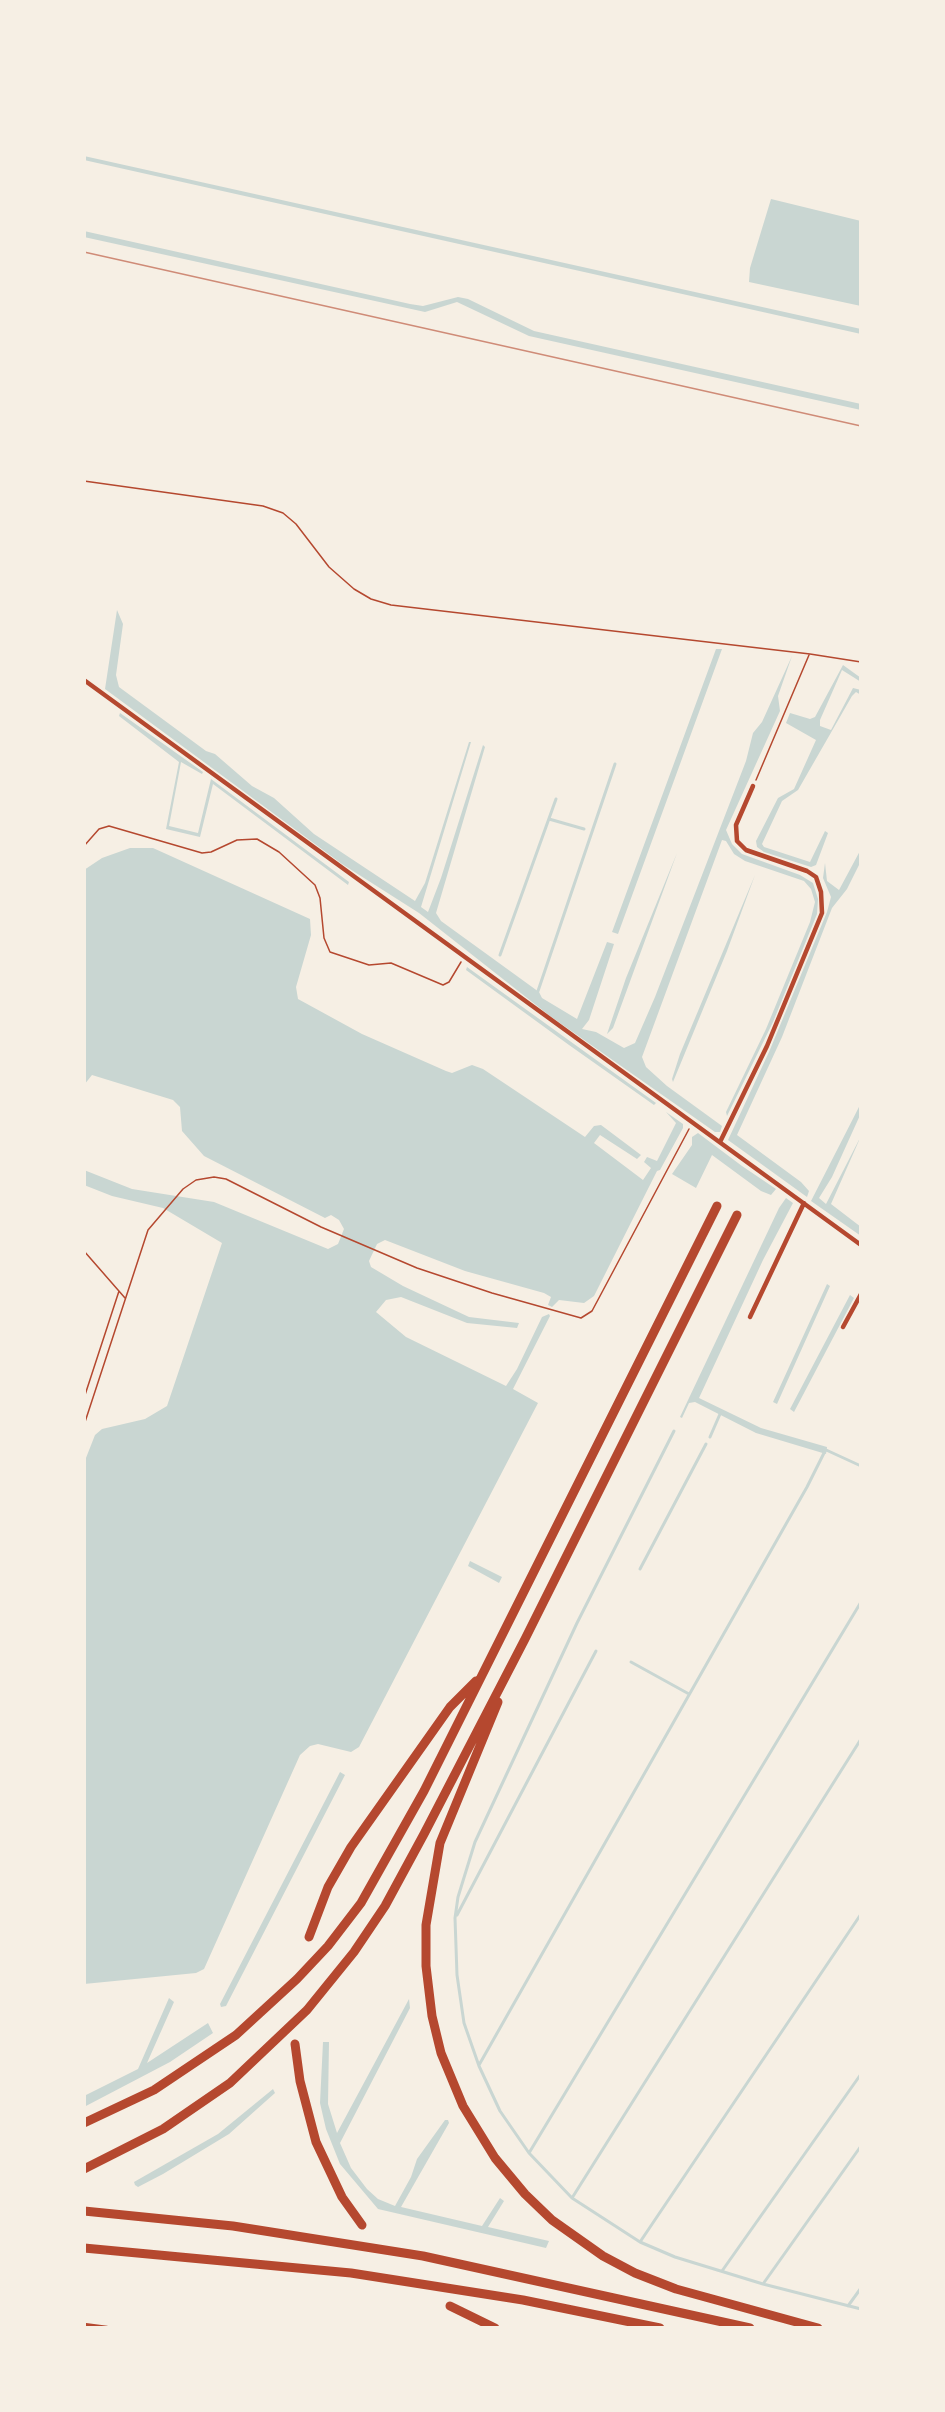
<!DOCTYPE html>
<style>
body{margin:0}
#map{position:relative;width:945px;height:2412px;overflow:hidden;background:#f6efe4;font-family:Roboto,sans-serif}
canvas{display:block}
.frame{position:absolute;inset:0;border:86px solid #f6efe4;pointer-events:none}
</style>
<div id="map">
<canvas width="945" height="2412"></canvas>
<div class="frame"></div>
</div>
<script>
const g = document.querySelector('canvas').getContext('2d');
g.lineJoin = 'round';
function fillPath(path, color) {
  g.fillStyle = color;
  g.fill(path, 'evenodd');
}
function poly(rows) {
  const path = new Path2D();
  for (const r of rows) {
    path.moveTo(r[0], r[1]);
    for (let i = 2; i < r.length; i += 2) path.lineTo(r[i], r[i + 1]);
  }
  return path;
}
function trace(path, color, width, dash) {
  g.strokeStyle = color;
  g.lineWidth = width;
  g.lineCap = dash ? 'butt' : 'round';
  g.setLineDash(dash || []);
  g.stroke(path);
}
const water = poly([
 [84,156,861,329,861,334,84,160],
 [771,199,861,221,861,306,749,282,750,268],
 [84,231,410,304,423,306,458,297,468,299,534,331,861,404,861,410,529,336,457,302,425,312,84,237],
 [117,610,123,624,116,675,119,687,206,751,215,754,252,786,274,798,314,834,415,901,425,883,469,742,471,742,421,907,428,912,441,878,483,745,485,747,436,913,441,921,539,992,542,998,577,1019,607,942,614,944,589,1020,582,1029,596,1032,624,1048,635,1043,655,997,746,761,753,733,762,722,792,656,778,696,780,711,726,830,732,844,742,854,800,875,813,883,818,899,817,914,773,1022,727,1116,726,1112,766,1029,810,922,815,902,811,889,804,881,745,861,734,854,726,841,722,840,642,1057,646,1067,667,1086,722,1126,720,1132,715,1132,550,1016,419,913,342,864,105,689],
 [716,649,722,649,618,934,612,932],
 [843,665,861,678,861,682,842,670,820,720,820,726,831,730,853,688,861,690,861,695,856,692,852,696,798,790,782,801,762,844,764,847,810,862,825,831,828,833,816,865,811,867,764,852,757,847,756,841,778,798,794,789,816,740,786,723,790,713,810,719,815,717],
 [120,713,203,772,202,774,181,762,169,826,198,833,211,779,349,882,348,885,213,784,200,837,166,829,179,762,119,716],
 [130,848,153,848,310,919,311,935,296,987,298,999,362,1034,446,1071,452,1073,472,1065,483,1069,585,1137,594,1126,601,1125,641,1155,637,1159,600,1135,594,1143,643,1180,651,1168,644,1162,647,1157,657,1161,676,1123,666,1112,683,1124,683,1128,660,1170,657,1171,594,1296,584,1303,559,1300,552,1307,548,1305,551,1297,544,1293,465,1271,385,1240,377,1244,369,1261,371,1267,403,1286,469,1317,519,1323,517,1328,467,1323,401,1297,386,1300,376,1312,406,1337,506,1386,517,1369,542,1317,549,1314,550,1316,513,1389,538,1403,359,1747,351,1752,318,1744,310,1746,300,1755,204,1969,196,1973,84,1984,84,1463,95,1435,102,1429,145,1419,167,1406,222,1243,163,1208,112,1196,84,1185,84,1170,132,1189,214,1202,328,1249,338,1244,344,1229,339,1220,331,1215,325,1218,204,1156,182,1131,180,1107,173,1100,92,1075,84,1085,84,870,102,858],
 [861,849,861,861,847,889,832,908,782,1037,737,1135,801,1182,809,1191,807,1197,728,1140,769,1052,827,912,831,897,823,878,825,863,827,881,839,890],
 [677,853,613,1028,607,1034,626,978],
 [755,875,727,951,673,1082,672,1079,680,1054],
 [467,967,656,1103,654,1105,569,1045,466,970],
 [861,1103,861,1113,832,1177,819,1198,826,1204,861,1136,831,1204,861,1227,861,1236,811,1201],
 [698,1133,742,1166,776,1189,771,1195,761,1191,712,1155,696,1188,672,1174,692,1145,692,1137],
 [786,1198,793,1203,763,1260,699,1398,761,1428,827,1447,826,1454,756,1433,695,1402,689,1403,682,1418,680,1417,779,1208],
 [827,1284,830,1286,777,1404,773,1402],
 [850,1295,854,1298,794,1412,790,1409],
 [470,1561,502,1577,499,1583,468,1566],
 [340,1772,345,1775,226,2006,221,2007,220,2004],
 [169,1998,174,2002,147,2063,208,2023,213,2033,170,2062,84,2107,84,2096,138,2069],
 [409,1999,410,2008,340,2143,351,2168,367,2189,378,2199,395,2206,411,2177,417,2159,445,2120,448,2120,449,2123,401,2207,482,2226,500,2198,504,2201,488,2227,549,2241,546,2248,378,2209,340,2164,326,2129,320,2103,323,2042,329,2042,328,2104,337,2133],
 [273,2089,275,2093,229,2134,163,2174,138,2187,135,2185,134,2182,218,2134]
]);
const stream = poly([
 [549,819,584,829],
 [500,955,556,799],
 [538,991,615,764],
 [674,1431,577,1623,475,1842,458,1897,455,1918,457,1975,464,2023,479,2066,500,2111,529,2153,572,2198,640,2242,675,2257,763,2284,861,2309],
 [710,1437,720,1414],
 [824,1449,861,1466],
 [640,1569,706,1444],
 [631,1662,689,1694],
 [457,1915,596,1651],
 [479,2065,807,1487,825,1451],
 [529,2153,861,1602],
 [572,2198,861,1739],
 [640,2242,861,1914],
 [722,2271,861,2074],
 [763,2284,861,2146],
 [848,2306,861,2288]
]);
const path = poly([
 [84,481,263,506,283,513,296,524,329,567,354,589,371,599,391,605,810,654,861,662],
 [756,780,809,655],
 [84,846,99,829,109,826,202,853,211,852,237,840,257,839,279,852,315,885,320,898,324,938,330,952,369,965,391,963,443,985,449,982,461,962],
 [84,1251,125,1298],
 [84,1398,119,1291],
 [84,1425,148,1230,183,1189,196,1180,214,1177,226,1179,321,1227,417,1268,492,1293,581,1318,592,1311,689,1129]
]);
const minor = poly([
 [84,680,861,1245],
 [720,1142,767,1046,822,913,821,892,816,877,807,871,746,850,737,841,736,825,753,786],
 [750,1317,804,1203],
 [843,1327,861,1294],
 [84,2325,107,2328]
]);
const motorway = poly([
 [498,1702,440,1843,426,1925,426,1966,432,2016,441,2053,463,2106,495,2158,525,2194,552,2220,603,2256,635,2273,676,2289,818,2328],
 [309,1937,328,1887,351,1847,450,1707,476,1681],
 [295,2044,300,2081,316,2142,342,2197,362,2225],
 [84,2123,154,2090,236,2035,297,1979,328,1946,361,1903,424,1791,717,1206],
 [84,2169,163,2129,230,2083,307,2010,354,1952,385,1906,424,1834,525,1639,737,1215],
 [84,2211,233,2226,423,2256,750,2328],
 [84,2248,351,2273,523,2300,660,2328],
 [450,2306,495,2328]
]);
const tram = poly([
 [84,252,861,426]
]);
fillPath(water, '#c9d6d2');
trace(stream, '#c9d6d2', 3);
trace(path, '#b5482f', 1.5);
trace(minor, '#b5482f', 4.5);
trace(motorway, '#b5482f', 9);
trace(tram, '#cf8b77', 1.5);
</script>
